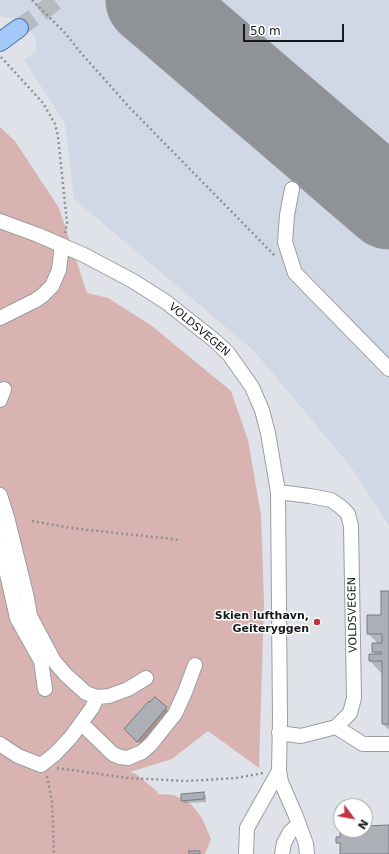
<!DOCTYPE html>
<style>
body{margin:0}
#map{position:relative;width:389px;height:854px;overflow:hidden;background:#dfe3e9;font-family:"DejaVu Sans",sans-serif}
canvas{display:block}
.north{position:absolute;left:333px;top:798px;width:40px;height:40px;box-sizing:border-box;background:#fff;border:1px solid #a2a3a3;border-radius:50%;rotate:122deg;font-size:11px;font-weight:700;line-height:16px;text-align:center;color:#16181a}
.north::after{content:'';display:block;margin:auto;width:14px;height:18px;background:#c33340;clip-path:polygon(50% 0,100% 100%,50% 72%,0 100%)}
.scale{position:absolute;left:243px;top:24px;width:101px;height:18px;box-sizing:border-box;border:2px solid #16181a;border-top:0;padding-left:5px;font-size:12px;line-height:14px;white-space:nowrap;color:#16181a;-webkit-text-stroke:3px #fff;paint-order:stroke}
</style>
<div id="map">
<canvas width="389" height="854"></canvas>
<div class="north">N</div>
<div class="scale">50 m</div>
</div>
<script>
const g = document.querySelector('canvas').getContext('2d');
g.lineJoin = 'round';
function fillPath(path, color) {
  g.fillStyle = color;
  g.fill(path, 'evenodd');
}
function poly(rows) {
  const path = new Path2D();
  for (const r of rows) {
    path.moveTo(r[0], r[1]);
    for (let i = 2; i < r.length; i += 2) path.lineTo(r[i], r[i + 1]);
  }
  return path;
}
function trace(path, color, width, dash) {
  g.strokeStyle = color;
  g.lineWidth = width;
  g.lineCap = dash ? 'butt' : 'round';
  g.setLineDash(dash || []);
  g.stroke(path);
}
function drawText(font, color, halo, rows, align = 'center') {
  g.font = font + ' "DejaVu Sans",sans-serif';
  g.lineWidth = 3;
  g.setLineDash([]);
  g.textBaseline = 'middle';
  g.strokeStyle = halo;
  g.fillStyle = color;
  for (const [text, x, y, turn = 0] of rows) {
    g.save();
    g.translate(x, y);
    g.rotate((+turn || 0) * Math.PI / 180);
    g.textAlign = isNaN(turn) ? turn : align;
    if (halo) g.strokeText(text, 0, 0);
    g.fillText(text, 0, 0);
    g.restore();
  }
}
const built = poly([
 [0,0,389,0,389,526,351,467,254,351,74,199,65,123,24,60,37,50,34,35,14,19,0,16]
]);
const green = poly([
 [0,127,15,141,59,208,87,293,108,298,152,326,231,391,248,440,261,515,264,600,259,768,208,731,172,759,130,772,136,774,158,792,157,794,174,795,191,804,202,818,211,839,205,854,0,854]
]);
const shadow = poly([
 [389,592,389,730,383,724,383,673,381,673,370,661,370,655,376,655,373,651,378,644,368,633,382,616],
 [155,698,175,717,147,750,134,738],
 [203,793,206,796,206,802,185,803,182,800]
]);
const runway = poly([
 [151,0,389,204]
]);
const building = poly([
 [381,591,389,591,389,724,382,724,382,661,369,661,369,654,382,654,382,652,372,652,372,643,382,643,382,634,367,634,367,615,381,615,381,591],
 [155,697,167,707,137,742,124,729,149,701,150,702,155,697],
 [204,792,204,799,181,801,181,794,204,792],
 [389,825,389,854,340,854,340,843,336,843,336,837,340,837,340,826,341,826,341,830,365,830,365,826,389,825],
 [189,851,200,851,200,854,189,854,189,851]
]);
const majorTunnel = poly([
 [19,28,58,0]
]);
const path = poly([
 [32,0,66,34,81,53,130,108,276,257],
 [1,57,43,103,55,124,58,136,67,223,65,233],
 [32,521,71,528,181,540],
 [57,768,128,778,187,781,236,778,263,773],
 [47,776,52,802,54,854]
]);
const minor = poly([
 [292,189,287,215,285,242,295,273,389,369],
 [0,221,38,235,84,255,133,281,166,302,214,340,228,353,252,387,262,410,268,433,278,492,280,719,279,771,247,828,246,854],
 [0,318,36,300,43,295,52,286,59,270,62,245],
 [0,400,4,389],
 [278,492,310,496,331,500,341,507,348,514,351,526,354,698,350,713,336,727,301,736,279,733],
 [0,495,7,517,0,532],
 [7,517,27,598,30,616,54,661,66,675,86,693,97,697,109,696,128,689,146,678],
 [0,543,17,618,41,661,45,689],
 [81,723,113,754,120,757,128,758,142,752,151,744,175,714,185,692,195,665],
 [336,727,363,744,389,744],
 [0,744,18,756,41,765,55,754,71,737,92,708,97,697],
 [279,771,281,782,295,814,306,844,307,854],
 [282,854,284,843,290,832,299,824]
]);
const major = poly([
 [0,42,19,28]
]);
const markers = [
 [317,622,4,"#c33340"]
];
const streetNames = [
 ["VOLDSVEGEN",199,330,40],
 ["VOLDSVEGEN",353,615,-91]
];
const poiNames = [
 ["Skien lufthavn,",309,616],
 ["Geiteryggen",309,629]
];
fillPath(built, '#cfd8e4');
fillPath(green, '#d8b3b1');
fillPath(shadow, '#0003');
trace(runway, '#8f9296', 91);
fillPath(building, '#acb0b6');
trace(building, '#797d82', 1);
trace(majorTunnel, '#b7bac0', 18, [18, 9]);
trace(minor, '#9a9ea3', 16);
trace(major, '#4a72a5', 20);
trace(path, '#8d9095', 2.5, [2, 3]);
trace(minor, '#fff', 14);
trace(major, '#a3c7f6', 18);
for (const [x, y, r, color] of markers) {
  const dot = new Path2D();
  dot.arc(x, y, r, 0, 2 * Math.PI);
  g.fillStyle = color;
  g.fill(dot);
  trace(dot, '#fff', 1.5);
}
drawText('11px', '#16181a', '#fff', streetNames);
drawText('bold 11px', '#16181a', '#fff', poiNames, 'right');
</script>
